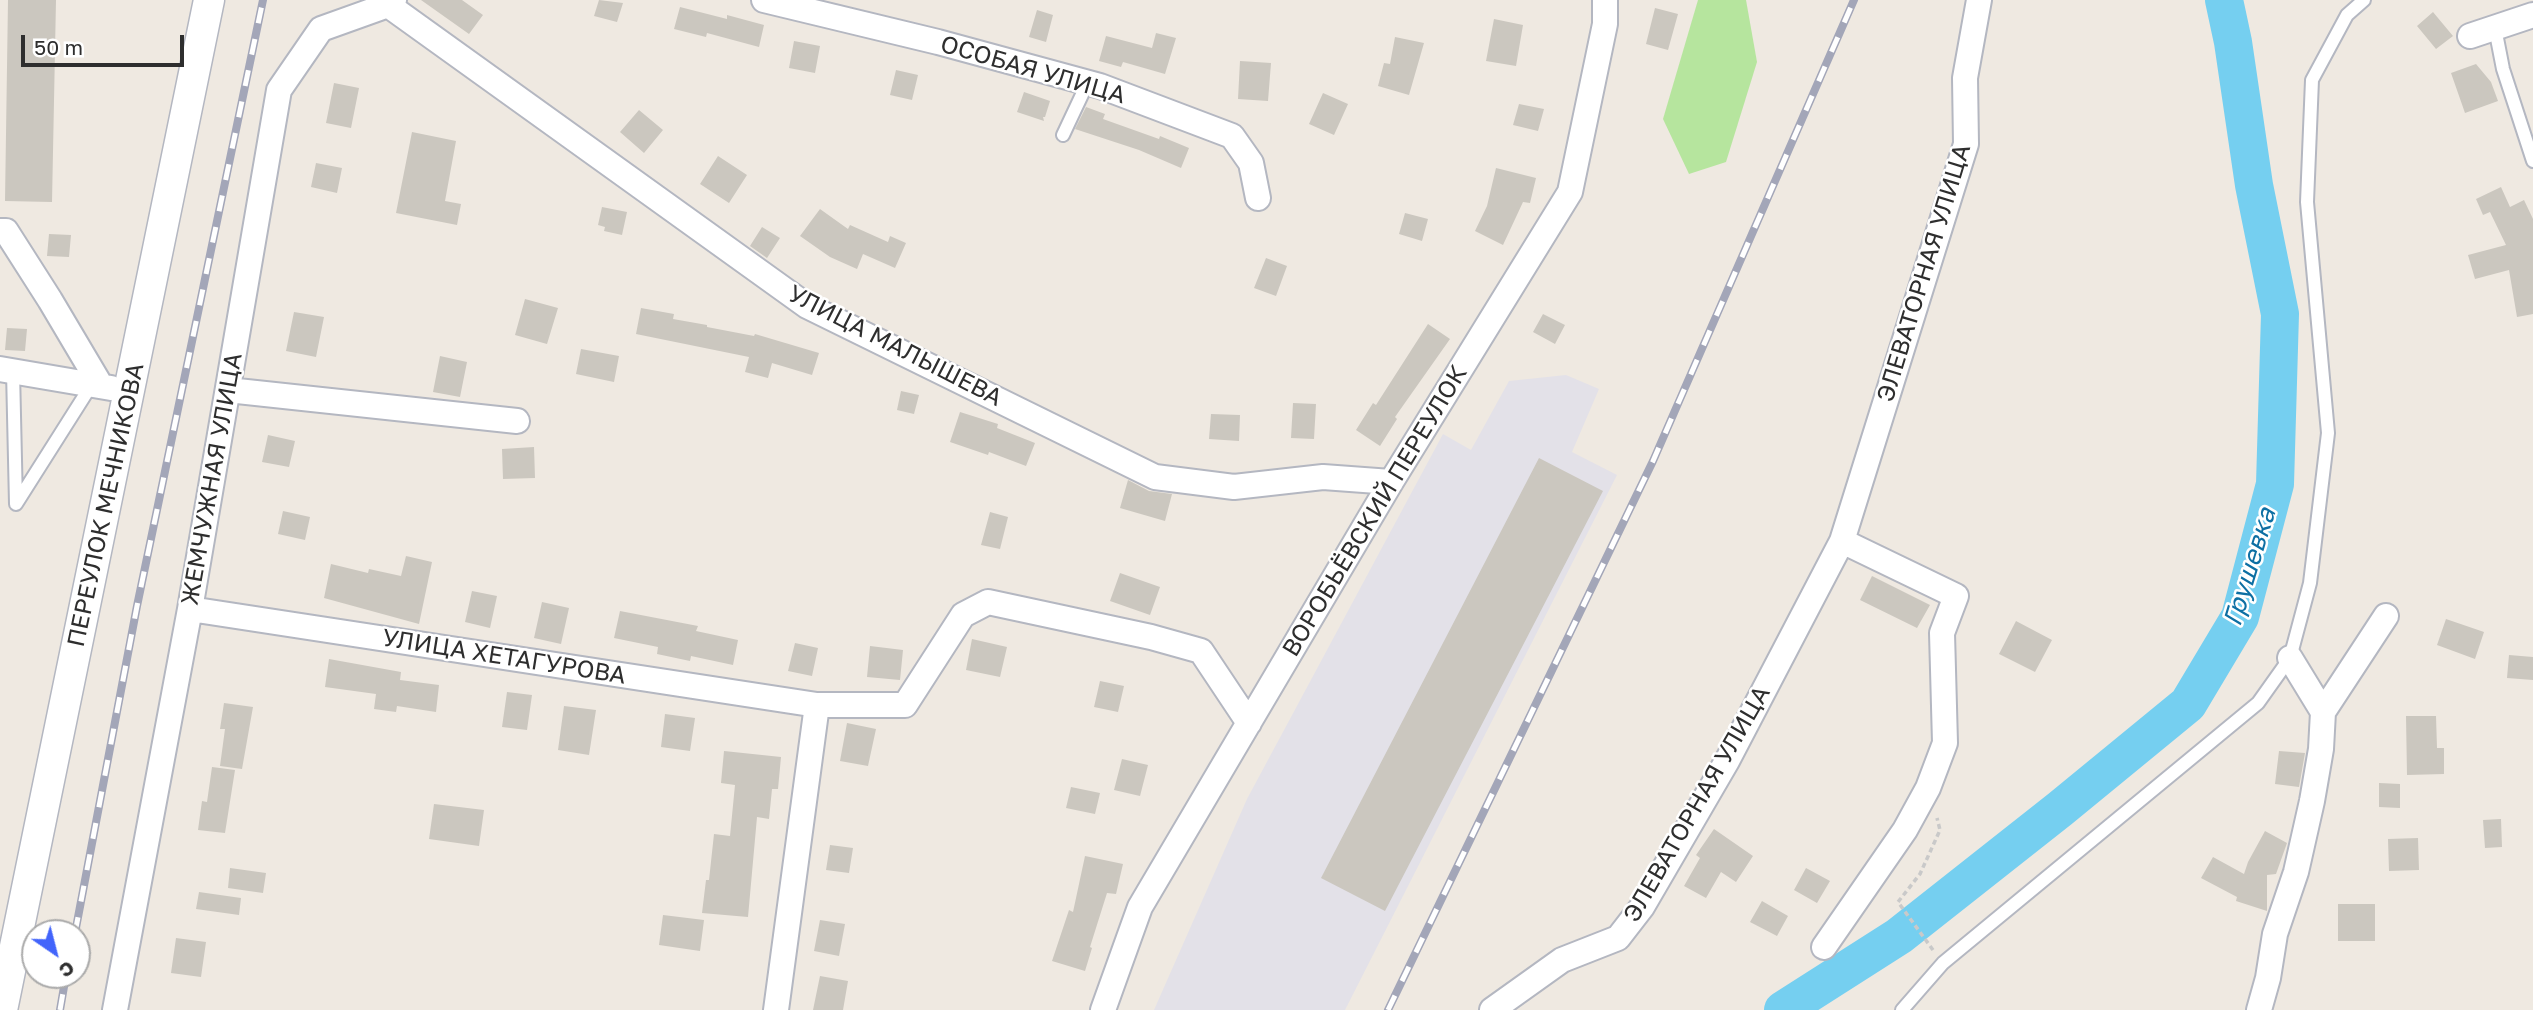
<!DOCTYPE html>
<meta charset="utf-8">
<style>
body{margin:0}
#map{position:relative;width:2533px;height:1010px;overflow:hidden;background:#efe9e1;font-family:"Golos Text",sans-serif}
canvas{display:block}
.north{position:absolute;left:21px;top:919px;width:70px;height:70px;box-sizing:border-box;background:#fff;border:2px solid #ababab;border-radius:50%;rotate:145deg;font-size:19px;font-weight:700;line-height:28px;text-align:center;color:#2e2e2e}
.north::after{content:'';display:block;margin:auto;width:24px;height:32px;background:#4264fb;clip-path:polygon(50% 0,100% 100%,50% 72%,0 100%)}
.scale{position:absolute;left:21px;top:35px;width:163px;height:32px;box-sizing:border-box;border:4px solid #2e2e2e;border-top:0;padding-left:9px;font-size:21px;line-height:24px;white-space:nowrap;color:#2e2e2e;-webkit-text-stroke:5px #fff;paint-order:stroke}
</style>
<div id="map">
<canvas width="2533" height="1010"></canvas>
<div class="north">С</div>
<div class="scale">50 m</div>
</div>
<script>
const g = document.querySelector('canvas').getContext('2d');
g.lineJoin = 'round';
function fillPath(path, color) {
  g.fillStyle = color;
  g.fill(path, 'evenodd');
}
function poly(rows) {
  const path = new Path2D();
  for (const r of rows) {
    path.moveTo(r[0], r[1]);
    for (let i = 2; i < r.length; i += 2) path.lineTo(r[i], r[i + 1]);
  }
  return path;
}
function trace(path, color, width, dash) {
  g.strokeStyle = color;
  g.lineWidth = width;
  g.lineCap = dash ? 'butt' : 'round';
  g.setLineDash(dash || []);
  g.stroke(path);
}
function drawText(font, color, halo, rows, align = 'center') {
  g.font = font + ' "Golos Text",sans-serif';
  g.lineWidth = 5;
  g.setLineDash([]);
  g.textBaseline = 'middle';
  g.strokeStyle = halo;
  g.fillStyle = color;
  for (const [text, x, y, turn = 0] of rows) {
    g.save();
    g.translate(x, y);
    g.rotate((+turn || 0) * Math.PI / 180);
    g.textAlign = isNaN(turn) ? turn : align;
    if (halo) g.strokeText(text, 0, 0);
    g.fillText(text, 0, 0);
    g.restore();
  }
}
const industrial = poly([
 [1566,375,1599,389,1572,452,1617,475,1345,1010,1154,1010,1247,799,1443,434,1471,450,1509,381]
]);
const green = poly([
 [1698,0,1746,0,1757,62,1726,162,1689,174,1663,119]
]);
const river = poly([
 [1783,1010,1899,936,2060,809,2188,704,2240,617,2275,484,2280,314,2254,185,2233,42,2224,0]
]);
const building = poly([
 [8,0,56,0,52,202,5,201],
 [421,0,462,0,483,15,469,34],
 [599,0,623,3,617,22,594,16],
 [680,7,727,19,727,15,764,25,759,47,707,33,706,37,674,29],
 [1655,8,1678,14,1668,50,1646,44],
 [1037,10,1053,15,1046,42,1029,37],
 [2433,12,2453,36,2436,49,2417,26],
 [1494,19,1523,25,1516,66,1486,61],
 [1156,33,1176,38,1165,74,1123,62,1121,67,1099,61,1106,36,1152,48],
 [1395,37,1424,43,1409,95,1378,86,1384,63,1390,64],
 [794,41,820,46,815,73,789,68],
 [1240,61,1271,63,1268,101,1238,99],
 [2476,64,2491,82,2498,101,2465,113,2451,73],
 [896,70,918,75,912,100,890,95],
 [334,83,359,88,351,128,326,123],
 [1024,92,1050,101,1045,117,1043,117,1044,121,1017,112],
 [1323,93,1348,104,1334,135,1309,124],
 [1519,104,1544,109,1538,131,1513,125],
 [1086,107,1105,114,1103,119,1159,139,1160,136,1189,148,1181,168,1139,150,1075,129],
 [639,110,663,130,644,153,620,132],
 [412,132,456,141,445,201,461,204,457,225,396,213],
 [718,156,747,175,729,203,700,184],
 [316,163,342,168,337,193,311,187],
 [1496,168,1536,178,1530,203,1523,202,1503,245,1475,231,1487,206],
 [2501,187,2510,207,2524,200,2533,219,2533,314,2517,317,2509,270,2475,279,2468,255,2506,245,2490,212,2483,215,2476,199],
 [602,207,627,212,622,235,604,231,605,227,598,225],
 [820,209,848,229,850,225,888,242,890,236,906,243,895,268,863,254,857,269,830,257,800,236],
 [1405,213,1428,219,1422,241,1399,234],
 [762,227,780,238,767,258,750,246],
 [49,234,71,235,69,257,47,256],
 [1266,258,1287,266,1276,296,1254,288],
 [525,299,558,308,547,344,515,335],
 [641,308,674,314,673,319,707,325,707,327,754,336,755,334,819,353,812,375,772,363,768,378,745,372,749,357,636,334],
 [294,312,324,317,316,357,286,351],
 [1543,314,1565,325,1555,344,1533,332],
 [1428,324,1450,339,1395,417,1397,419,1380,446,1356,430,1373,403,1376,405],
 [7,328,27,329,25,351,5,350],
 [581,349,619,356,614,382,576,374],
 [440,356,467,362,460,397,433,392],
 [901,391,919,395,914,414,897,410],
 [1293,403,1316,404,1314,439,1291,438],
 [960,412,998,424,997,428,1035,443,1026,466,989,452,988,455,950,442],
 [1211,414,1240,415,1239,441,1209,439],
 [268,435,295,441,289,467,262,462],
 [534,447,535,478,503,479,502,449],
 [1539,458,1603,491,1385,911,1321,878],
 [1128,480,1149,491,1172,494,1165,521,1120,508],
 [283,511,310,517,305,540,278,534],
 [990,512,1008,517,1000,549,981,545],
 [406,556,432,562,419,624,324,598,331,564,368,573,369,569,401,576],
 [1120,573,1160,587,1150,615,1110,601],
 [1872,576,1930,605,1917,628,1860,600],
 [472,591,497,596,490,628,465,622],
 [542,602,569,608,561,644,534,638],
 [620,611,698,626,696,631,738,640,733,665,691,656,690,661,657,654,658,647,614,638],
 [2446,619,2484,632,2475,659,2437,645],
 [2016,621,2052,640,2035,672,1999,654],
 [972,639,1007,647,1000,677,966,670],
 [795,643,818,648,812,676,788,671],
 [870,646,903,650,900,680,867,677],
 [2509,655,2533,657,2533,680,2507,678],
 [329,659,401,672,400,680,439,685,436,712,397,706,396,712,374,709,376,694,325,687],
 [1100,681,1124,686,1118,712,1094,707],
 [507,692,532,695,527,730,502,727],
 [224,703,253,707,242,769,220,766,225,729,220,729],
 [564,706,596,710,589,755,558,750],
 [665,714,695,718,690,751,661,747],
 [2406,716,2436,716,2437,748,2444,748,2444,774,2407,775],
 [847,723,876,729,868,766,840,761],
 [724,751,781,757,778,789,772,789,769,819,757,817,748,917,702,913,706,880,709,880,714,834,730,836,735,785,721,783],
 [2279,751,2305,753,2299,787,2275,784],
 [1122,759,1148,765,1140,796,1114,790],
 [212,767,235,770,225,833,198,830,202,801,207,802],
 [2379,783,2400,784,2400,808,2379,807],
 [1071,787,1100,793,1095,814,1066,808],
 [434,804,484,810,479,846,429,839],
 [2501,819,2502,847,2485,848,2483,820],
 [1714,829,1753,856,1736,882,1721,872,1706,898,1684,886,1700,858,1696,855],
 [2265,831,2287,843,2276,874,2267,875,2267,911,2236,901,2237,897,2201,878,2213,857,2244,874,2248,862],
 [2418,838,2419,870,2389,871,2388,839],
 [830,845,853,848,849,873,826,870],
 [1085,856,1123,864,1116,894,1107,893,1090,947,1092,948,1085,971,1052,961,1069,910,1073,912],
 [230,868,266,873,263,893,228,888],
 [1806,868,1830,881,1817,903,1794,890],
 [199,892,241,898,239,915,196,909],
 [1762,901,1788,916,1777,936,1750,922],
 [2338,904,2375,904,2375,941,2338,941],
 [663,915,704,920,700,951,659,945],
 [820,920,845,924,839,956,814,951],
 [176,938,206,942,201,977,171,973],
 [820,976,848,981,843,1010,813,1010]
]);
const path = poly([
 [1933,950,1898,902,1920,874,1940,830,1937,818]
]);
const service = poly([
 [2495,28,2503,69,2533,161],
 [1063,135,1087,84],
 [13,371,16,504,92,384],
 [1902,1010,1943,963,2258,703,2290,658,2310,583,2328,433,2307,202,2312,80,2347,15,2364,0]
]);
const minor = poly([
 [764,0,938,42,1100,86,1232,136,1251,163,1258,198],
 [388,5,807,306,1155,477,1234,487,1323,477,1391,482],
 [2470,36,2533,15],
 [0,231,6,231,50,300,101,386],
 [0,369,111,388],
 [228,390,517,421],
 [190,609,817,705,905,705,963,615,988,602,1151,637,1201,651,1249,723],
 [2323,712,2386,616],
 [1824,947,1905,830,1928,788,1945,743,1942,633,1956,596,1842,541],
 [115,1010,190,609,279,90,321,29,388,5,394,0],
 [776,1010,817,705],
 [1103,1010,1140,907,1391,482,1570,192,1605,24,1605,0],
 [1492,1010,1562,960,1618,938,1642,907,1727,761,1842,541,1966,144,1965,78,1979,0],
 [2259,1010,2268,978,2275,934,2296,872,2312,801,2321,749,2323,712,2290,658]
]);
const tertiary = poly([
 [2,1010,209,0]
]);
const rail = poly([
 [75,933,137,606,263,0],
 [60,1010,66,975],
 [1388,1010,1653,461,1854,0]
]);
const streetNames = [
 ["ОСОБАЯ УЛИЦА",1033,70,16],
 ["ЭЛЕВАТОРНАЯ УЛИЦА",1924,273,-73],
 ["УЛИЦА МАЛЫШЕВА",895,346,27],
 ["ЖЕМЧУЖНАЯ УЛИЦА",212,479,-80],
 ["ПЕРЕУЛОК МЕЧНИКОВА",106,505,-78],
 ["ВОРОБЬЁВСКИЙ ПЕРЕУЛОК",1375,511,-59],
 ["УЛИЦА ХЕТАГУРОВА",504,657,9],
 ["ЭЛЕВАТОРНАЯ УЛИЦА",1697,804,-60]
];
const waterNames = [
 ["Грушевка",2250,567,-73]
];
fillPath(industrial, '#e3e1e8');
fillPath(green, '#b6e59e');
trace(river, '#75cff0', 38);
fillPath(building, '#cbc7bf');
trace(service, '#b4b7c1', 16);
trace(minor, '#b4b7c1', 28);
trace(tertiary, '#b4b7c1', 33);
trace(path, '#c9c9c9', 3.5, [5, 3.5]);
trace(service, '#fff', 12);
trace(minor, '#fff', 24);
trace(tertiary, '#fff', 30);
trace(rail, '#a3a6b8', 8);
trace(rail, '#fff', 5, [16]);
drawText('24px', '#2e2e2e', '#fff', streetNames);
drawText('italic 26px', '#0d6fa3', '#fff', waterNames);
</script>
